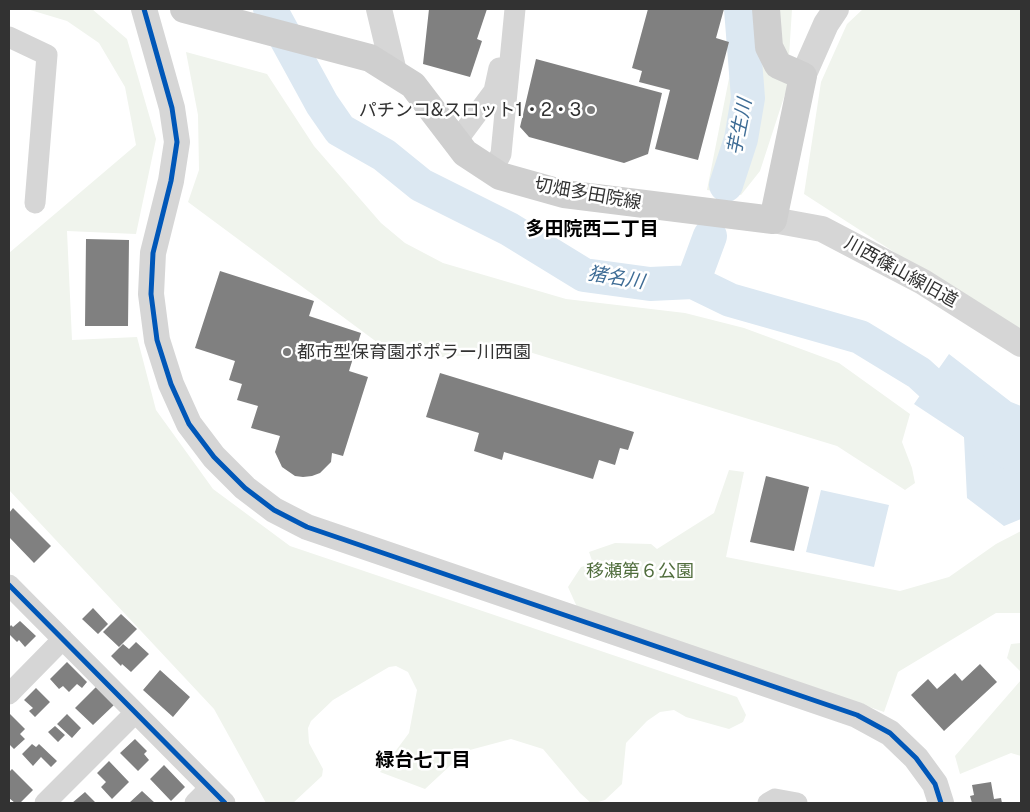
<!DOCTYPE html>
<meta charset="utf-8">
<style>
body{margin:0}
#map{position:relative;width:1030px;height:812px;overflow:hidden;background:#fff;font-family:"Public Sans",sans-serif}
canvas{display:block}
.frame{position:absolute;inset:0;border:10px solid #323232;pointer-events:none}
</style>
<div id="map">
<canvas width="1030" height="812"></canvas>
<div class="frame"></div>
</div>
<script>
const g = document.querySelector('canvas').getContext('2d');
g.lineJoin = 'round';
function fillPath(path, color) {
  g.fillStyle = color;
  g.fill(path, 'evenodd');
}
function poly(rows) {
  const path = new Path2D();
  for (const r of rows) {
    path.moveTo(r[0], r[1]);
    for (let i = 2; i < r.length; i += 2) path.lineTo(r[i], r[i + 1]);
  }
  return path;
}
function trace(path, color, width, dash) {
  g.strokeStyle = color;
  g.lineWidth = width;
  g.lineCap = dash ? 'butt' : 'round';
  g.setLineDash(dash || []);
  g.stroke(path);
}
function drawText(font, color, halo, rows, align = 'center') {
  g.font = font + ' "Public Sans","Noto Sans JP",sans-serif';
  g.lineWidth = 5;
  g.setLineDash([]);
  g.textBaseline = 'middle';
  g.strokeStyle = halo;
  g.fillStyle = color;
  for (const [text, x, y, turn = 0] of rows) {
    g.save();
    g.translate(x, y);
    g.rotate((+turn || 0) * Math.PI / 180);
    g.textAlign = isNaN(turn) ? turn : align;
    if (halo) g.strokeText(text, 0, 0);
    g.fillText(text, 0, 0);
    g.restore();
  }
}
const green = poly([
 [27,9,92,9,127,39,156,139,136,234,67,231,72,340,137,337,156,410,213,489,290,546,737,697,746,715,743,722,729,729,686,717,674,710,660,712,647,721,626,743,622,784,605,800,598,802,591,803,580,793,543,749,511,739,466,751,425,789,380,772,409,733,417,690,408,672,396,666,389,667,333,700,311,721,308,728,309,743,323,769,322,776,293,803,266,803,214,709,9,490,9,253,136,145,125,87,99,43,67,21],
 [733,9,792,9,787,88,760,171,741,195,707,190,735,48],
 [863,9,1021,9,1021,334,804,194,821,82,847,24],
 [186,52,267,74,314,146,381,223,405,243,443,263,566,299,685,313,744,328,839,363,910,414,902,442,912,468,915,483,905,490,837,446,526,351,401,360,188,202,199,170,198,115],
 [729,470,744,472,726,557,900,591,949,577,996,544,1021,531,1021,613,996,613,898,672,884,712,577,607,568,587,581,567,588,565,595,569,589,552,615,543,651,544,657,549,714,513],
 [1021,643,1021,672,1007,658,1011,644],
 [1021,680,1021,756,1011,753,960,774,955,756]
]);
const water = poly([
 [949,354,1011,402,1021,406,1021,519,1004,526,967,498,964,437,914,404],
 [821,490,889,505,874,567,806,552]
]);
const river = poly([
 [270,9,322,104,340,130,384,155,421,185,509,229,584,275,650,284,693,282,730,300,860,337,919,373,1003,450,1021,457],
 [726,185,741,139,748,98,741,9],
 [693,282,710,236]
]);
const building = poly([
 [429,9,487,9,477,39,482,41,470,77,423,64],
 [648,9,724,9,716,38,729,42,698,160,655,149,670,90,639,82,642,71,632,68],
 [536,59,662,93,648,154,624,163,529,137,520,127],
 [86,239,129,240,128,326,85,326],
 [220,271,314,301,309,316,361,333,349,371,368,377,343,456,332,453,331,462,320,473,312,476,303,477,295,476,282,467,275,452,280,436,251,428,258,406,237,400,242,384,229,380,235,361,195,348],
 [440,373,634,432,628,450,620,448,615,465,599,460,593,479,504,452,502,460,474,451,479,433,426,417],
 [766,476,809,487,794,551,750,542],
 [13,508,51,546,34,563,9,537,9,513],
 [93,608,108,624,98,634,82,619],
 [121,614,137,629,119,647,103,632],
 [20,621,36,636,25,647,19,640,17,642,9,634,9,628,11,625,13,627],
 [136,642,149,654,131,672,122,664,121,666,111,656,123,644,129,649],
 [67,662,87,682,82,688,77,684,69,692,63,686,59,689,50,679],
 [980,664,997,682,944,731,911,695,928,679,937,689,955,673,962,681],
 [160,670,190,697,173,717,143,690],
 [96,687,114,705,93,725,75,708],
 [36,688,50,702,35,717,29,711,33,708,24,700],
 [9,713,25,729,20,734,25,739,14,749,9,744],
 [67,714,81,728,72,738,57,724],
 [55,726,65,735,58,742,48,732],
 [135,739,147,751,144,754,149,760,138,771,120,753],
 [32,744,36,747,39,744,57,761,51,767,41,757,33,766,22,754],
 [109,761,129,782,112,799,101,787,106,782,97,773],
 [164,765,185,787,171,801,150,779],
 [12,769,33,790,20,803,15,803,9,798,9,772],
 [991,782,994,799,1001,798,1002,803,972,803,970,796,974,795,972,785],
 [142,791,155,803,129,803],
 [85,792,96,803,72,803]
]);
const minor = poly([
 [9,37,47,55,35,203],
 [456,142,494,91,499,68],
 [492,171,501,154,515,9],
 [9,585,225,803],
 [9,694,63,639],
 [45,803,135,713],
 [195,803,210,788],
 [768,803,775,799,797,803]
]);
const tertiary = poly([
 [144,9,172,108,177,142,171,181,153,253,151,294,157,340,171,384,189,424,214,457,245,488,274,510,307,527,857,715,890,733,916,758,935,784,941,803],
 [379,9,394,72],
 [803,76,826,24,836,9],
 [773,220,822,229,923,282,1021,344]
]);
const secondary = poly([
 [184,9,370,58,413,85,465,153,500,176,564,194,773,220,803,76,778,65,769,47,766,9]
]);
const cycleway = poly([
 [144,9,172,108,177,142,171,181,153,253,151,294,157,340,171,384,189,424,214,457,245,488,274,510,307,527,857,715,890,733,916,758,935,784,941,803],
 [9,585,225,803]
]);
const markers = [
 [591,110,5,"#7a7a7a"],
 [287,352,5,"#7a7a7a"]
];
const poiNames = [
 ["パチンコ&スロット1・2・3",581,110],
 ["都市型保育園ポポラー川西園",297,352,"left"]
];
const streetNames = [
 ["切畑多田院線",588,194,10],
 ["川西篠山線旧道",901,272,29]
];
const parkNames = [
 ["移瀬第６公園",640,571]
];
const waterNames = [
 ["芋生川",740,127,-79],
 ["猪名川",616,278,9]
];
const neighbourhoodNames = [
 ["多田院西二丁目",592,229],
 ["緑台七丁目",423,760]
];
fillPath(green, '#f0f4ed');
fillPath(water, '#dce8f2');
trace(river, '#dce8f2', 34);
fillPath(building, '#808080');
trace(minor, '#d6d6d6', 21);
trace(tertiary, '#d6d6d6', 26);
trace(secondary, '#cfcfcf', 28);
trace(cycleway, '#0057b8', 5);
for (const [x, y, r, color] of markers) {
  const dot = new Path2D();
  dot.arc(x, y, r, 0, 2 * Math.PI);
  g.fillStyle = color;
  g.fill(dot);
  trace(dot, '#fff', 2);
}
drawText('18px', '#323232', '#fff', poiNames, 'right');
drawText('18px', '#323232', '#fff', streetNames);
drawText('18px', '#516e3e', '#fff', parkNames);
drawText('italic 19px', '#3e6c95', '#fff', waterNames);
drawText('bold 19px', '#000', '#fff', neighbourhoodNames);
</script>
